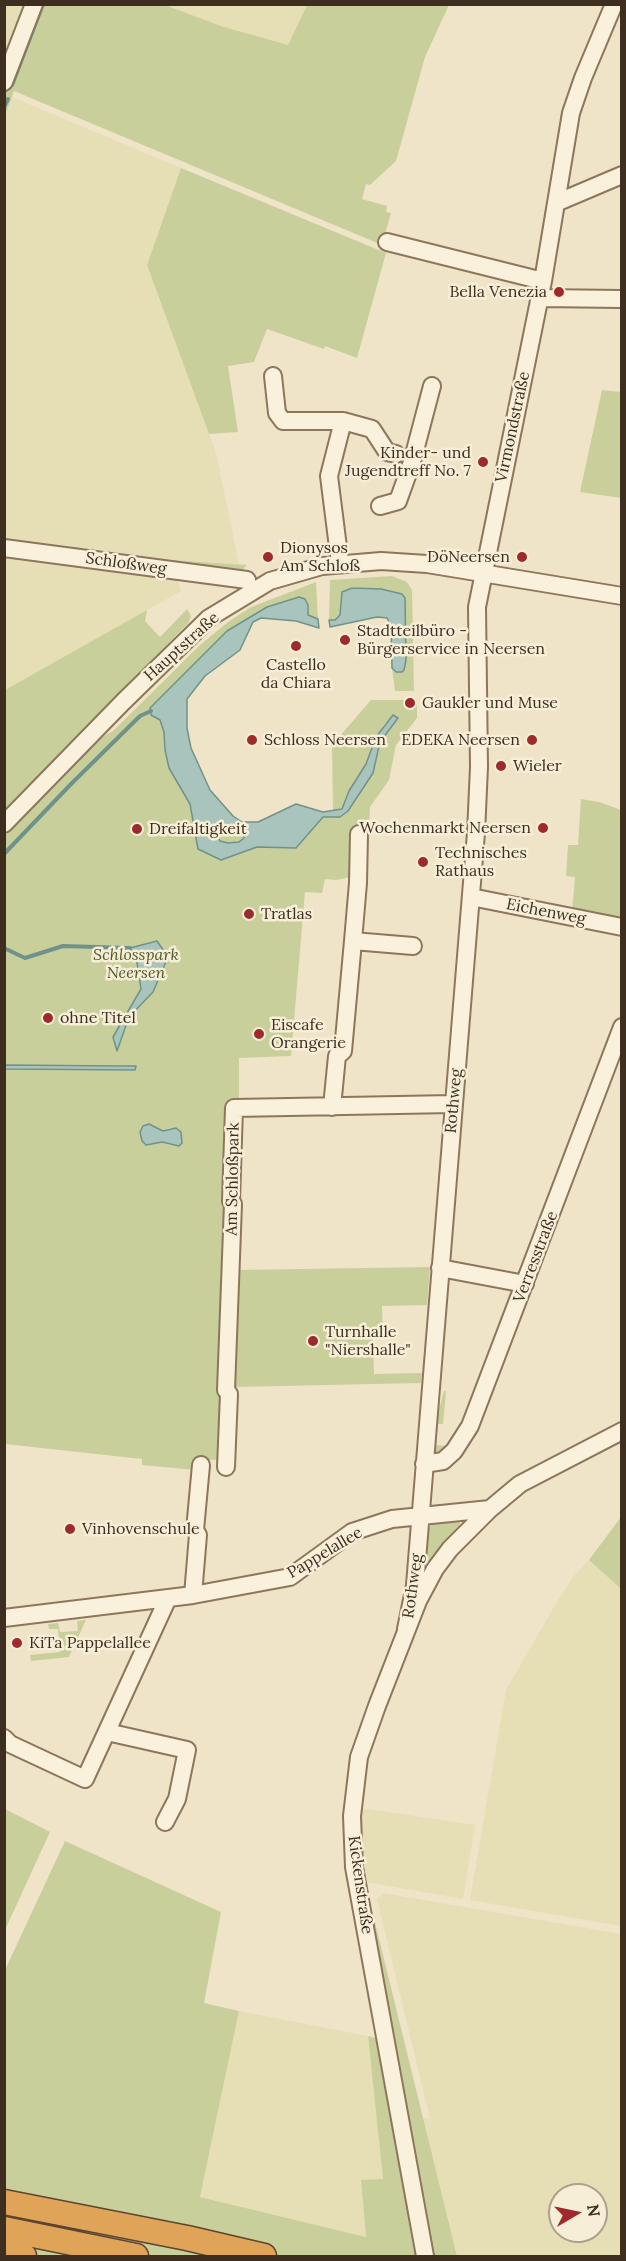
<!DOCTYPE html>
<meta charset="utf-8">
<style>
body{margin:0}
#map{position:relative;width:626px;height:2261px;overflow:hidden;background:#f0e4c8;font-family:Lora,serif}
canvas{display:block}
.frame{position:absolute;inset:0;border:6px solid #3d2e20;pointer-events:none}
.north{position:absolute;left:548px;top:2183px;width:60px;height:60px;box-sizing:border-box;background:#f7eed8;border:2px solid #ada18e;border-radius:50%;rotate:81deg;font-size:16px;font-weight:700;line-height:24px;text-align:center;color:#3d2e20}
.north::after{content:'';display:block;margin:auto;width:21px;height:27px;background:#9e2a2b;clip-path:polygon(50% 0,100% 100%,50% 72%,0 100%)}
</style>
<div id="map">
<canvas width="626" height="2261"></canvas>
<div class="frame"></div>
<div class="north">N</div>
</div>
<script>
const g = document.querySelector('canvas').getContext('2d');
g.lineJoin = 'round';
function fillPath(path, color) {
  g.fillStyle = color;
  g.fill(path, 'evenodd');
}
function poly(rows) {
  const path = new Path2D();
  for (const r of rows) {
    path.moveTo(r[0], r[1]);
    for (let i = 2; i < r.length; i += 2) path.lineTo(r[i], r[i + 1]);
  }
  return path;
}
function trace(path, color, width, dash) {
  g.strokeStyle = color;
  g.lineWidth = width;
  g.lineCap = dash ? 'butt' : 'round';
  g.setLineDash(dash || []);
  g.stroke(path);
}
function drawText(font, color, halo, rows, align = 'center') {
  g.font = font + ' Lora,serif';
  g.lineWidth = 5;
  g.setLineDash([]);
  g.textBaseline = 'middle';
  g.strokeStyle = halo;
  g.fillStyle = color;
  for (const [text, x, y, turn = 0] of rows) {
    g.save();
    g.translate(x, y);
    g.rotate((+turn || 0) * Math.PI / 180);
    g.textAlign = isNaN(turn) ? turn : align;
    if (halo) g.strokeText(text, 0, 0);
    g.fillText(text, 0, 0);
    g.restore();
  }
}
const farmland = poly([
 [4,5,30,5,5,58],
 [165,5,307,5,288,45,221,26],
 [12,97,181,168,147,265,216,453,239,564,157,559,5,538,4,116],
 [5,552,177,576,181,591,5,690],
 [589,1560,621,1589,621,1926,470,1900,506,1690,558,1600,573,1577],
 [361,1808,475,1825,463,1899,366,1882,361,1851],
 [383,1893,621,1934,621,2256,457,2256,423,2118,430,2119,377,1899],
 [560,2195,596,2195,596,2231,560,2231],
 [239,2011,368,2036,383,2179,361,2181,366,2237,200,2197]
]);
const green = poly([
 [39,5,165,5,221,26,288,45,307,5,449,5,425,57,396,161,370,185,366,184,362,199,387,206,386,212,391,213,382,245,14,91,5,116,5,95],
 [181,168,386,253,357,358,325,346,324,349,267,329,254,362,228,366,238,432,209,434,147,265],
 [602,390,621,392,621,498,580,492],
 [5,538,157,559,247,565,238,574,5,544],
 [392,576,407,582,412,590,414,691,395,691,392,668,396,672,404,670,405,598,402,594,381,589,346,589,341,596,342,609,340,615,335,620,329,620,330,580],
 [316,582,318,619,308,615,308,605,305,599,299,597,267,607,206,653,150,708,160,720,164,732,165,750,169,768,190,804,198,849,221,860,257,847,297,848,323,817,340,817,348,811,372,773,386,722,376,737,366,764,349,791,342,808,333,812,332,745,371,700,417,700,417,718,396,745,389,780,370,807,369,829,354,830,350,877,337,880,325,879,322,893,305,892,291,1056,239,1058,239,1100,232,1100,231,1121,227,1125,224,1207,228,1211,220,1398,223,1403,222,1456,218,1460,196,1459,195,1470,142,1465,142,1459,5,1444,4,836,95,741,113,731,200,645,228,622,251,607],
 [155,1126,163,1131,170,1128,169,1145,162,1142,146,1145,142,1141],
 [187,609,191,616,189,622,5,813,5,690,147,610,145,621,160,637],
 [581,799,599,802,621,810,621,921,572,912,575,877,566,876,568,845,578,845],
 [226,824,241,828,244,832,244,838,239,842,228,843,220,841,217,835,218,829],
 [430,1267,427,1305,382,1306,383,1338,373,1339,374,1374,422,1373,421,1383,235,1387,231,1384,236,1270],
 [444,1391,446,1391,443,1424,438,1424,436,1445,448,1446,442,1454,434,1453,436,1421],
 [621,1517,621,1589,589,1560],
 [459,1521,461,1526,429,1562,427,1559,429,1528,432,1524],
 [86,1620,69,1657,31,1661,30,1655,60,1652,58,1629,49,1629,48,1624,58,1623,60,1632,78,1631,77,1621],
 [5,1809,50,1832,5,1930],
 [65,1841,221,1912,204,2003,239,2011,200,2197,366,2237,361,2180,383,2179,368,2036,390,2042,363,1894,368,1894,457,2256,5,2256,5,1970]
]);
const water = poly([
 [352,588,381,589,402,594,405,598,406,660,404,670,402,672,396,672,392,668,391,626,387,618,377,617,330,627,329,620,335,620,340,615,342,592,352,588],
 [299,597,305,599,308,605,308,615,318,619,319,628,296,621,261,618,253,622,240,650,205,676,187,699,187,728,191,748,210,790,233,816,242,822,258,822,296,804,323,812,342,809,349,791,366,764,376,737,393,715,398,718,380,742,373,773,348,811,340,817,323,817,296,848,257,847,221,860,198,849,190,804,169,768,165,750,164,732,160,720,151,715,150,708,227,631,267,607,299,597],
 [226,824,241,828,244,832,244,838,239,842,228,843,220,841,217,835,218,829,226,824],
 [157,941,168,957,153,992,129,1017,117,1051,113,1037,141,989,137,963,130,948,157,941],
 [5,1065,121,1066,136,1066,135,1070,5,1069,5,1065],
 [149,1124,163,1131,176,1128,181,1132,182,1143,179,1146,162,1142,146,1145,142,1141,140,1132,143,1126,149,1124]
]);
const stream = poly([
 [12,85,43,4],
 [4,107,8,99],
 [4,854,73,782,140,716,151,711],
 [4,948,25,958,63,946,130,948]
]);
const minor = poly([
 [4,82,34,4],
 [556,203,622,175],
 [387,242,543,281],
 [540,298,622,299],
 [273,376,277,413,283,421,343,421,329,476,340,563],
 [343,421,372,429,387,452,396,454],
 [380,506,398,501,412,462,432,386],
 [4,548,247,580],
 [4,824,123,702,209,618,270,581,322,566,381,561,427,564,622,596],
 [471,897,622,927],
 [353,941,358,883,359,834],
 [332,1107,337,1056,343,1051,353,941,413,946],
 [440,1268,525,1284],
 [424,1464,443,1461,454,1451,470,1426,622,1027],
 [226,1467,229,1394,226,1390,233,1204,231,1201,234,1108,453,1104],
 [193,1595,198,1535,195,1530,201,1465],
 [4,1618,193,1595,290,1577,352,1532,392,1519,490,1509],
 [406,1629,415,1585,476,833,479,767,477,607,543,281,571,113,583,78,614,4],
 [107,1732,187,1750,177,1799,165,1822],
 [4,1738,10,1744,85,1779,168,1598],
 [425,2256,354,1867,352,1816,359,1757,377,1706,418,1601,435,1569,450,1549,490,1509,520,1484,622,1431]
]);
const highway = poly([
 [4,2202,187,2238,264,2256],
 [4,2229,136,2256],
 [4,2253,24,2256]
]);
const markers = [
 [559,292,6,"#9e2a2b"],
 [483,462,6,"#9e2a2b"],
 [268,557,6,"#9e2a2b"],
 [522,557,6,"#9e2a2b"],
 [345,640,6,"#9e2a2b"],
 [296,646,6,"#9e2a2b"],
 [410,703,6,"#9e2a2b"],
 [252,740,6,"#9e2a2b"],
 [532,740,6,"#9e2a2b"],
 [501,766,6,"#9e2a2b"],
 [543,828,6,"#9e2a2b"],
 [137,829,6,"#9e2a2b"],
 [423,862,6,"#9e2a2b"],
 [249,914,6,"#9e2a2b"],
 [48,1018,6,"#9e2a2b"],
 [259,1034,6,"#9e2a2b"],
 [313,1341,6,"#9e2a2b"],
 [70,1529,6,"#9e2a2b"],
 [17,1643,6,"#9e2a2b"]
];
const poiNames = [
 ["Bella Venezia",547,292,"right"],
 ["Kinder- und",471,453,"right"],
 ["Jugendtreff No. 7",471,471,"right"],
 ["Dionysos",280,548],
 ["Am Schloß",280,566],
 ["DöNeersen",510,557,"right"],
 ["Stadtteilbüro -",357,631],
 ["Bürgerservice in Neersen",357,649],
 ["Castello",296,665,"center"],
 ["da Chiara",296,683,"center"],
 ["Gaukler und Muse",422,703],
 ["Schloss Neersen",264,740],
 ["EDEKA Neersen",520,740,"right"],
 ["Wieler",513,766],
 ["Wochenmarkt Neersen",531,828,"right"],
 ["Dreifaltigkeit",149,829],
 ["Technisches",435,853],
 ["Rathaus",435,871],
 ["Tratlas",261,914],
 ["ohne Titel",60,1018],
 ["Eiscafe",271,1025],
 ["Orangerie",271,1043],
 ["Turnhalle",325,1332],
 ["\"Niershalle\"",325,1350],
 ["Vinhovenschule",82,1529],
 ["KiTa Pappelallee",29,1643]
];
const streetNames = [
 ["Virmondstraße",513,427,-78],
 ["Schloßweg",126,564,8],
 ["Hauptstraße",182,647,-42],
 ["Eichenweg",546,912,11],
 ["Rothweg",454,1101,-85],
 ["Am Schloßpark",233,1179,-89],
 ["Verresstraße",536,1257,-69],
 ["Pappelallee",325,1553,-31],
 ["Rothweg",413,1586,-82],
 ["Kickenstraße",360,1885,82]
];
const parkNames = [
 ["Schlosspark",136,955],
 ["Neersen",136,973]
];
fillPath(farmland, '#e6deb5');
fillPath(green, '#c9cf9b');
fillPath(water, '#a9c4bc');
trace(water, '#6f938a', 1.5);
trace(stream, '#6f938a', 4);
trace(minor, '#8d765c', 20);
trace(highway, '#5b4430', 27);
trace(minor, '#faf1dc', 16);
trace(highway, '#e0a458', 24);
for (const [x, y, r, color] of markers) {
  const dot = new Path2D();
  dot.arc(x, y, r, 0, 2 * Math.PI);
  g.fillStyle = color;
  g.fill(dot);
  trace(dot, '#f7eed8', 2);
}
drawText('16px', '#3d2e20', '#f7eed8', poiNames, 'left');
drawText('16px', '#3d2e20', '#f7eed8', streetNames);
drawText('italic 16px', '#4d5a26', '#f7eed8', parkNames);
</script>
